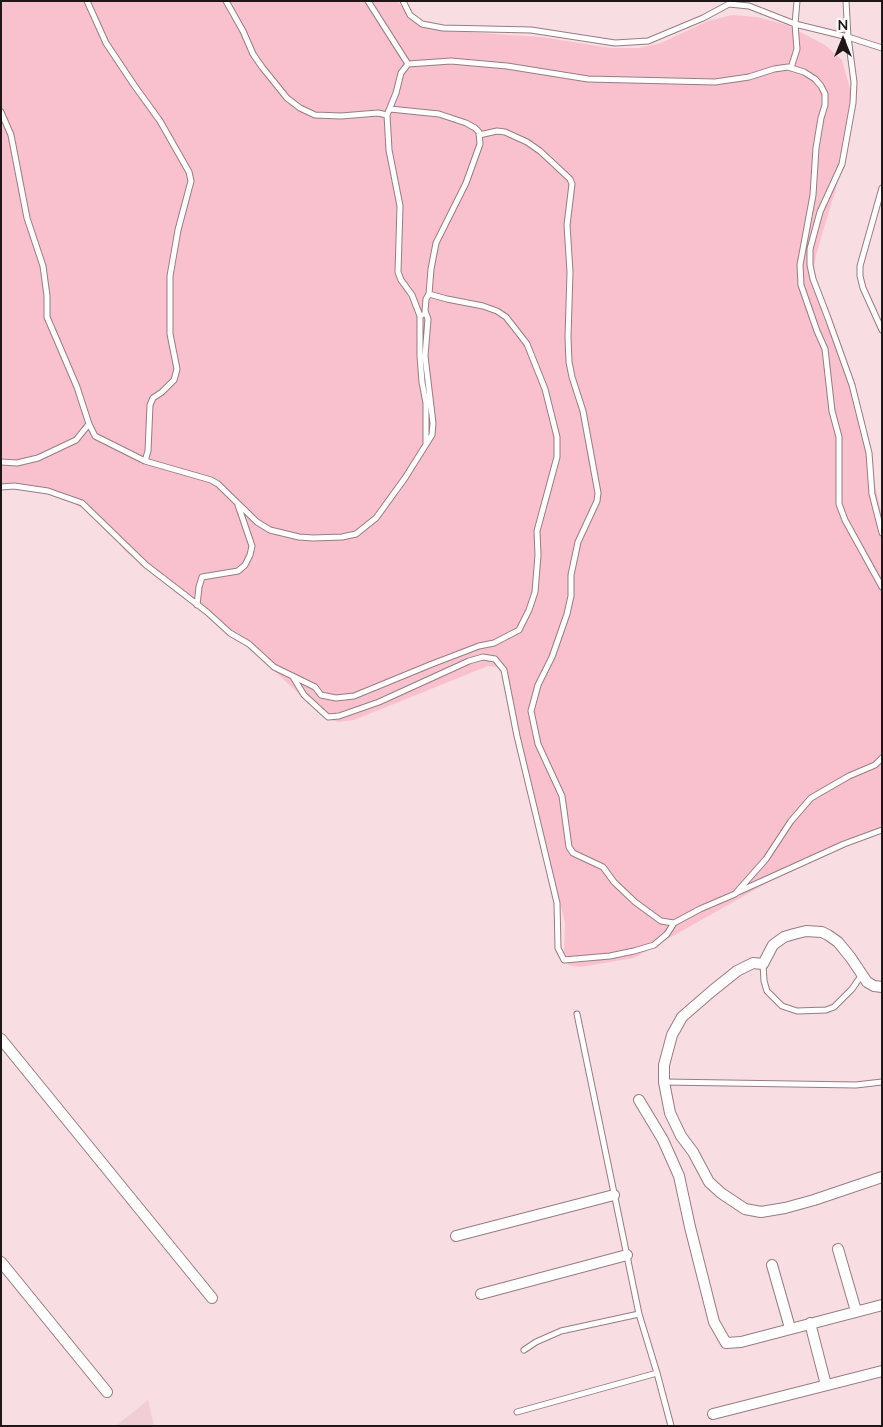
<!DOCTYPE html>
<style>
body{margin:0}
#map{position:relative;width:883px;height:1427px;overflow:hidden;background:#f8dde2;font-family:Lato,sans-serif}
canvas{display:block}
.frame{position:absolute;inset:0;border:2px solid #1f1618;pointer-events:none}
.north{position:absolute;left:818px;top:15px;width:50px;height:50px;-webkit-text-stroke:4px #fff;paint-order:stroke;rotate:0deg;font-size:14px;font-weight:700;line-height:20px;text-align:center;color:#1f1618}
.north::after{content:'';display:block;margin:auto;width:18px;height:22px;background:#1f1618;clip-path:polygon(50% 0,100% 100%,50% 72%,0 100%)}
</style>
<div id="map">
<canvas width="883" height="1427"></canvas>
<div class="frame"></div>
<div class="north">N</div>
</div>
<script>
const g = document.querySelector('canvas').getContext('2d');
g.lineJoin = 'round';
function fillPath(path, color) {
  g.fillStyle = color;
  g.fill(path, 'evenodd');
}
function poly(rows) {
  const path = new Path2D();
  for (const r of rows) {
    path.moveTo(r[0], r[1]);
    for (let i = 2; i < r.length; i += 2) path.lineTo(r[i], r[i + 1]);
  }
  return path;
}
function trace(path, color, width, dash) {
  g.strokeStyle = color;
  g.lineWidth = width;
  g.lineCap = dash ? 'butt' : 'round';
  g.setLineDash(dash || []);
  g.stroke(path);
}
const built = poly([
 [148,1400,154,1426,116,1426]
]);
const green = poly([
 [1,1,397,1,417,24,435,30,541,37,611,48,639,48,661,43,708,21,732,15,757,17,787,25,825,45,842,60,852,96,845,158,816,255,813,275,847,364,882,516,882,830,860,837,765,884,634,958,580,967,568,965,564,955,565,923,504,675,497,667,488,666,354,720,338,722,325,718,254,652,126,552,96,515,59,496,27,489,1,490]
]);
const service = poly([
 [87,1,106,43,134,85,160,121,189,172,191,181,178,230,170,276,170,334,177,369,174,380,162,392,153,398,150,405,148,451,145,461],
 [226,1,243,31,253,54,262,67,287,98,300,108,315,115,341,116,378,113,387,115],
 [368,1,408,64],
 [403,1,410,15,422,24,443,28,531,30,615,43,648,41,703,18,729,4,749,6,795,24,848,37,882,48],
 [846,1,848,37,854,82,853,103,842,164,820,212,810,249,810,265,813,279,828,318,852,385,869,453,872,494,882,533],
 [791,68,797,49,795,24,797,1],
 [390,109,439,114,466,123,475,128,479,132,480,144,466,183,436,243,431,269,429,294],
 [1,112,11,135,27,218,43,266,47,296,47,317,77,387,89,424,95,436,145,461,211,480,218,484,257,522,270,530,299,537,313,538,342,537,356,534,376,518,405,478,432,435,433,423,425,356,428,319,425,311,426,299,429,294,447,299,483,306,497,311,506,317,517,331,527,344,545,389,557,437,557,457,537,531,538,555,535,592,529,610,519,630,494,643,479,646,432,664,354,696,336,698,321,695,315,687,274,667,249,644,230,633,207,612,146,565,82,503,48,491,14,486,1,487],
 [479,135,497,131,505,132,527,142,540,151,570,179,572,184,567,225,570,272,568,337,569,362,572,377,583,411,598,493,597,501,578,542,571,575,571,596,567,614,552,657,538,685,531,711,538,744,562,796,569,847,573,853,603,867,614,882,635,902,661,921,674,923,700,909,735,894,766,859,791,821,811,798,849,776,875,765,882,758],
 [882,188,860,266,860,276,863,288,882,330],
 [422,315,420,316,420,356,422,382,426,403,426,443],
 [420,316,412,295,401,280,398,272,400,206,389,150,387,115,396,93,401,73,408,64,451,61,507,66,588,79,715,82,749,77,774,69,788,67,804,72,815,79,821,86,825,94,825,105,821,118,816,148,813,195,800,265,801,285,817,331,825,349,832,411,839,437,839,504,845,520,882,587],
 [1,462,17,463,38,458,76,440,89,424],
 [197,605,199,587,202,577,238,571,245,565,250,555,252,546,238,505],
 [293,677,304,695,328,717,339,716,379,702,469,661,483,657,495,659,504,670,517,736,557,903,558,948,564,960,610,956,634,951,654,945,667,934,674,923],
 [738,892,844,844,882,830],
 [763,964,764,981,767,991,782,1006,797,1011,826,1010,834,1007,852,989,861,976],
 [577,1014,639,1314,657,1373,671,1426],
 [664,1082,856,1085,882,1082],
 [524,1350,536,1342,561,1331,639,1314],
 [517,1412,657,1373]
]);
const minor = poly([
 [882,987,874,986,867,982,851,958,838,942,828,935,822,932,806,931,794,934,784,937,773,945,763,964,753,963,737,971,712,991,682,1017,672,1035,664,1065,664,1082,670,1113,681,1136,693,1152,709,1182,721,1193,745,1209,761,1212,785,1208,814,1200,882,1177],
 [1,1039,212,1298],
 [639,1100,663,1140,679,1176,690,1227,714,1322,726,1343,741,1342,882,1305],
 [456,1236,614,1195],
 [838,1249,856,1311],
 [1,1262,107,1392],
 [772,1265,790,1328],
 [481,1294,627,1255],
 [810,1323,826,1385],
 [713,1414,882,1371]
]);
fillPath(built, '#f1ced5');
fillPath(green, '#f9c1cd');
trace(service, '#967d82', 7);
trace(minor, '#967d82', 12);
trace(service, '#fff', 5);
trace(minor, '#fff', 10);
</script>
